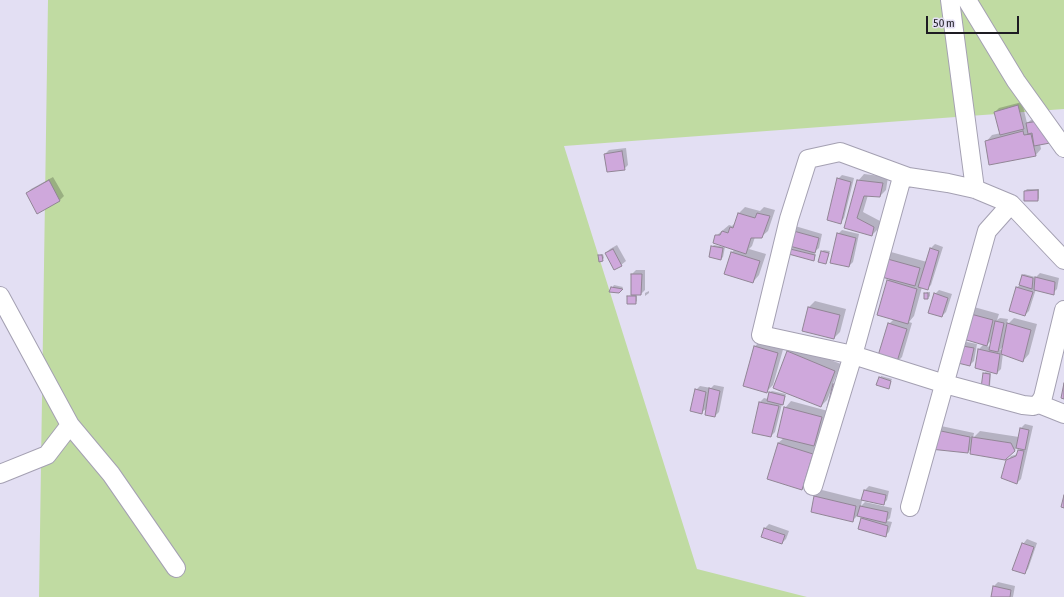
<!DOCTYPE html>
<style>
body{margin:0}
#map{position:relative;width:1064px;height:597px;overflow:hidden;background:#e3dff3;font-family:"Asap Condensed",sans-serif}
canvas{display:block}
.scale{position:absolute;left:926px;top:16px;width:93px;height:18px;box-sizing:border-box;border:2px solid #1e1c23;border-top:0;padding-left:5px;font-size:12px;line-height:14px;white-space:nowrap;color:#1e1c23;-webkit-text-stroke:3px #e3dff3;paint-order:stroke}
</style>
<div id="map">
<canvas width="1064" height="597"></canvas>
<div class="scale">50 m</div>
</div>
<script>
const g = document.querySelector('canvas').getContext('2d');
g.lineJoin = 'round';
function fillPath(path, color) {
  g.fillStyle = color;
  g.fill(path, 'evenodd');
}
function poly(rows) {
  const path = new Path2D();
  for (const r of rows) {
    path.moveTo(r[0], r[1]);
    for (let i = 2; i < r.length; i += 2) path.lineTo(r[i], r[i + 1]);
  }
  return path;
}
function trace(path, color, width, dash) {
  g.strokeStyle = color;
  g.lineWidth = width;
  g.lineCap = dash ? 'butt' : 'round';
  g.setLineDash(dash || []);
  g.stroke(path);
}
const green = poly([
 [48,0,1064,0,1064,109,564,146,697,569,807,597,39,597]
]);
const shadow = poly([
 [1022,102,1027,123,1031,120,1049,116,1040,144,1041,149,1035,156,986,142,992,135,1001,133,995,112,999,108],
 [626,148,628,165,624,169,605,154,609,150],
 [864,174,888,177,886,190,880,196,868,195,863,212,880,221,878,229,872,235,845,227,858,181],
 [842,175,854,178,844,218,840,223,838,179],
 [53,177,64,196,60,200,38,212,27,193,31,189],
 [1027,189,1039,189,1039,198,1038,200,1025,191],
 [745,207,760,211,764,207,775,210,768,231,761,237,755,237,752,246,749,249,766,254,759,275,753,282,725,273,732,252,735,249,716,236,729,225,732,226,736,222,739,213],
 [795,226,822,234,819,248,813,253,816,254,814,260,786,253],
 [842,230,859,234,853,262,849,266,838,234],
 [935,244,943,247,931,285,927,289,922,287,914,316,909,322,912,323,902,357,895,364,889,324,894,319,887,281,890,278,884,258,891,252,927,262,931,248],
 [617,245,626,261,621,265,606,253,610,249],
 [714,245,725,247,723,257,721,259,712,247],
 [824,250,830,251,827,261,825,263,822,251],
 [601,254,603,254,604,258,602,260,599,256],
 [636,270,645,270,645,290,641,294,637,294,637,301,635,303,628,296,632,295,632,274],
 [1040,273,1059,278,1057,289,1053,293,1036,289,1029,311,1025,315,1010,311,1017,287,1020,285,1022,275,1024,274,1035,277,1034,279],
 [614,285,623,287,619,292,610,291],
 [939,290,952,294,946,312,942,316,935,294],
 [649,291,649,293,645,296,645,293],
 [927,292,930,292,930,296,928,298,925,294],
 [815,301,846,309,840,332,834,338,809,307],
 [974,307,999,314,997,320,1000,318,1008,319,1006,326,1014,318,1037,324,1029,354,1023,361,1003,353,1001,369,997,373,979,349,984,344,961,337],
 [992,339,991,347,986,346,989,343],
 [1004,345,1003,350,1000,350],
 [762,340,784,346,773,385,767,391,755,346],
 [962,341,977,344,974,361,970,365],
 [794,346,841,364,832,386,836,383,833,388,832,388,827,400,821,406,788,352],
 [985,372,991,373,990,386,988,387,984,374],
 [881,376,892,379,888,388,880,378],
 [714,385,724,387,719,412,715,416,707,408,701,413,696,390,700,386,711,388],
 [772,391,786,394,784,402,782,404,775,432,771,436,760,402,764,398,768,399,770,392],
 [791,401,828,411,821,439,814,446,819,448,808,483,802,489,778,443,784,438,785,408],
 [1025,424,1033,426,1021,479,1017,483,1007,461,1011,456,1018,454,1020,448,1017,448,1005,459,972,448,968,452,931,448,941,426,974,433,973,438,980,431,1019,437,1021,428],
 [869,486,889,491,887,500,883,504,865,490],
 [822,490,862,500,861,506,865,502,892,508,890,518,887,521,892,522,889,532,885,536,862,519,864,517,858,515,852,521,812,511,815,496],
 [769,524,789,531,786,539,782,543,765,528],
 [1027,539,1037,543,1028,569,1024,573,1023,544],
 [998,582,1015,586,1013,597,992,597,994,586]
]);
const building = poly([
 [1018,105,1024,129,1000,135,994,112,1018,105],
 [1045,120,1050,143,1034,146,1032,133,1028,134,1026,123,1045,120],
 [1023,131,1024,135,1031,134,1036,156,989,165,985,141,1023,131],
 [622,151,625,170,607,172,604,154,622,151],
 [837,178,851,182,841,224,827,220,837,178],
 [49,180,60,201,37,214,26,193,49,180],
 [857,180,883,183,880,197,864,196,857,218,874,227,872,236,844,228,857,180],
 [1038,190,1038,201,1024,201,1024,191,1038,190],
 [738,213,755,218,757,213,770,216,762,238,751,238,746,254,713,243,715,235,720,235,722,231,728,233,730,227,733,228,738,213],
 [790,230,819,238,815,253,786,245,790,230],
 [837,233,856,238,849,267,830,263,837,233],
 [711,246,723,248,721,260,709,257,711,246],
 [786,248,815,255,814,261,785,253,786,248],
 [930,248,939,251,928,290,918,287,930,248],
 [613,249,622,266,614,270,605,253,613,249],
 [821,251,829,253,826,264,818,262,821,251],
 [731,252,760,261,753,283,724,274,731,252],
 [598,255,602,255,603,261,599,262,598,255],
 [884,258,920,268,915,286,878,276,884,258],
 [631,274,642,274,641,295,631,295,631,274],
 [1022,275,1033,278,1032,289,1019,285,1022,275],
 [1035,277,1055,282,1054,295,1034,290,1035,277],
 [887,280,917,289,908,324,877,315,887,280],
 [611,287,623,289,619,293,609,292,611,287],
 [1016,287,1033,292,1025,316,1009,311,1016,287],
 [924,293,928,293,928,299,924,299,924,293],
 [934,293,948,298,942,317,928,313,934,293],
 [627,296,636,296,636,304,627,304,627,296],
 [808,307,840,315,834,339,802,331,808,307],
 [967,313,993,320,987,346,960,338,967,313],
 [995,321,1004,323,998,352,989,350,995,321],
 [888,323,907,329,896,365,877,359,888,323],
 [1007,323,1031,330,1023,362,1001,354,1007,323],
 [957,345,974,348,970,366,954,362,957,345],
 [754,346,778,353,767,393,743,386,754,346],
 [978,349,1000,354,997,374,975,368,978,349],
 [787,351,835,371,821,407,773,388,787,351],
 [983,373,990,374,989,388,981,388,983,373],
 [879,377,891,381,889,389,876,385,879,377],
 [1064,383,1064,399,1061,398,1064,383],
 [833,384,839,386,833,410,827,408,833,384],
 [709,388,720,391,715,417,705,415,709,388],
 [695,389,706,392,702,414,690,411,695,389],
 [769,392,785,396,783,405,767,401,769,392],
 [759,402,779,406,771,437,752,433,759,402],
 [784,407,822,417,814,446,777,437,784,407],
 [1020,428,1029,430,1025,450,1016,448,1020,428],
 [936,430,970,437,968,453,930,449,936,430],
 [972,437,1011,443,1015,451,1005,460,970,454,972,437],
 [778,443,813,454,802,490,767,479,778,443],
 [1018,450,1024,451,1017,484,1001,478,1006,460,1016,456,1018,450],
 [864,490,886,495,884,505,861,500,864,490],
 [1064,495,1064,508,1061,507,1064,495],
 [814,496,856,506,853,522,811,512,814,496],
 [860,506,888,512,886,523,857,516,860,506],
 [861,518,888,526,886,537,858,529,861,518],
 [764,528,785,535,782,544,761,537,764,528],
 [1022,543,1034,547,1025,574,1012,570,1022,543],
 [993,586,1011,590,1010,597,991,597,993,586]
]);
const minor = poly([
 [950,0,975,189],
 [967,0,1016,81,1064,148],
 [908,177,840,152,808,159,789,219,761,335,853,355,945,384,1023,405,1033,406,1039,404,1043,397,1064,310],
 [0,296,70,425,111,474,176,568],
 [1039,404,1064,414],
 [0,474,47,455,70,425],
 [813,486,853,355,901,181,908,177,948,183,975,189,1011,204,1064,260],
 [910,507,987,231,1011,204]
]);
fillPath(green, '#c0dba2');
fillPath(shadow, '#0003');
fillPath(building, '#cfa8dc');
trace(building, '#918595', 1);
trace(minor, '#a4a0b2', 20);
trace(minor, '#fff', 18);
</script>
